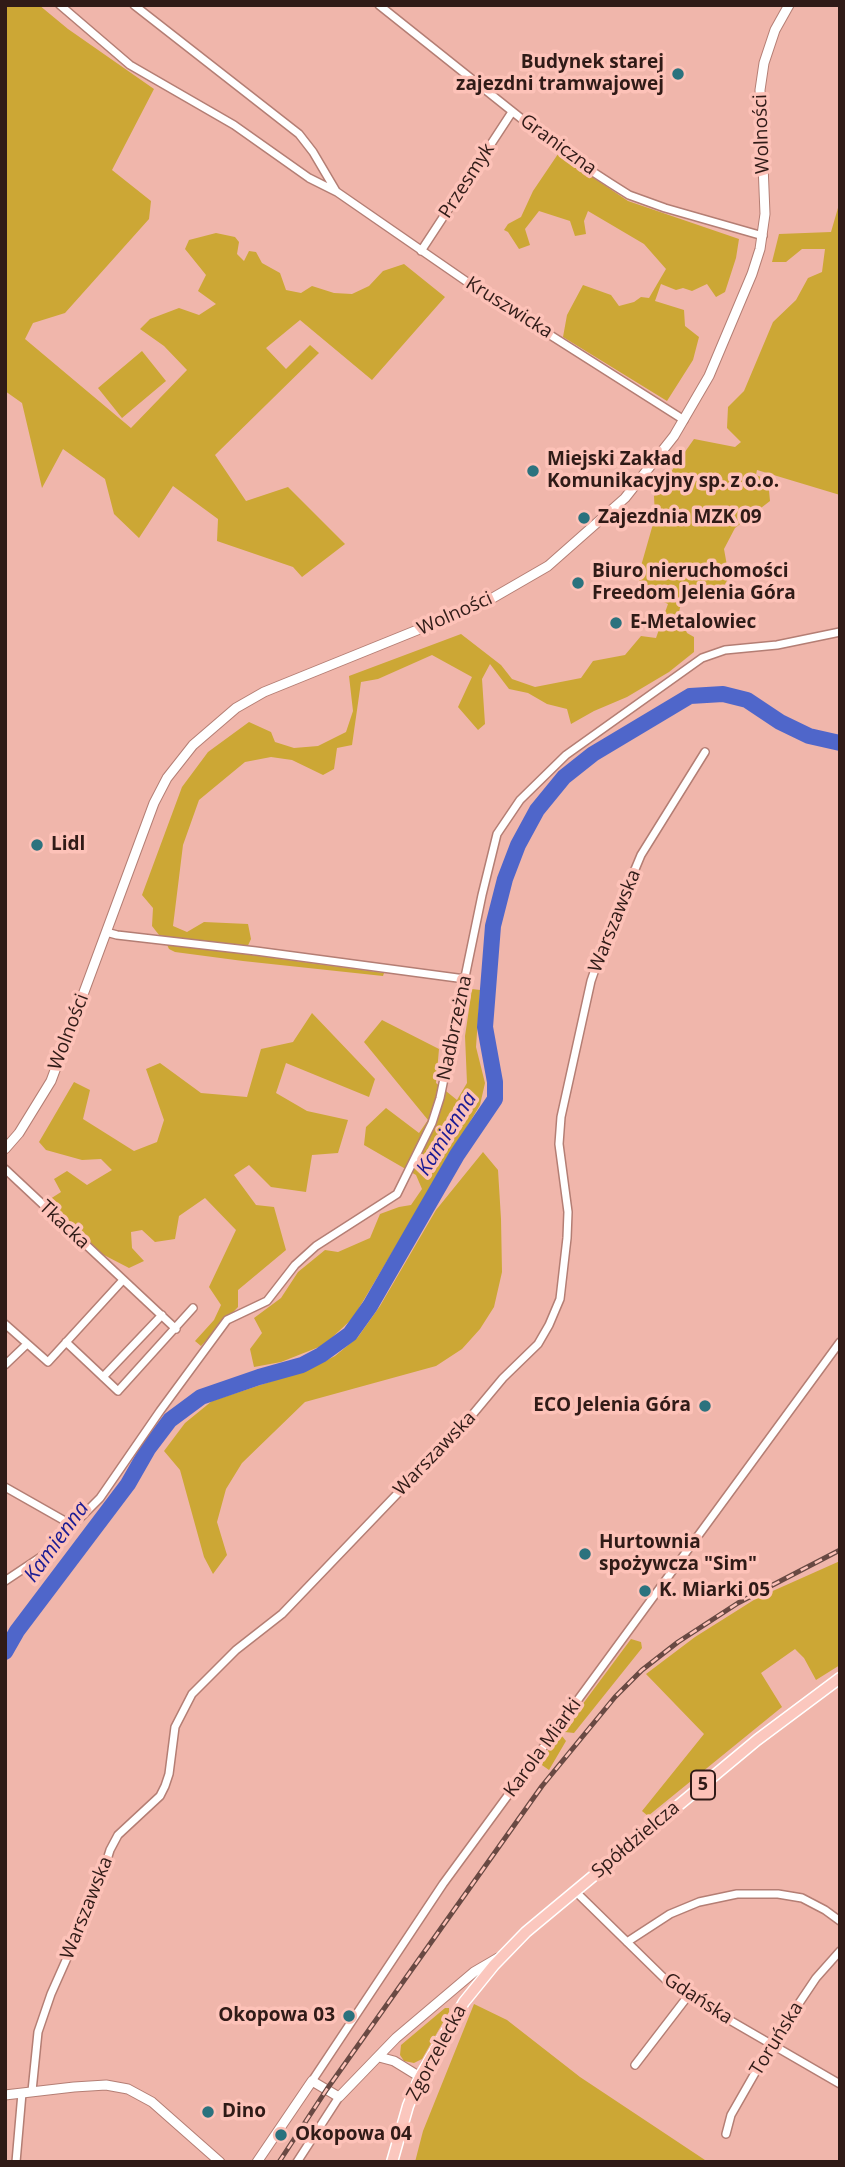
<!DOCTYPE html>
<meta charset="utf-8">
<style>
body{margin:0}
#map{position:relative;width:845px;height:2167px;overflow:hidden;background:#f0b6ab;font-family:"Open Sans",sans-serif}
canvas{display:block}
.frame{position:absolute;inset:0;border:7px solid #301b17;pointer-events:none}
</style>
<div id="map">
<canvas width="845" height="2167"></canvas>
<div class="frame"></div>
</div>
<script>
const g = document.querySelector('canvas').getContext('2d');
g.lineJoin = 'round';
function fillPath(path, color) {
  g.fillStyle = color;
  g.fill(path, 'evenodd');
}
function poly(rows) {
  const path = new Path2D();
  for (const r of rows) {
    path.moveTo(r[0], r[1]);
    for (let i = 2; i < r.length; i += 2) path.lineTo(r[i], r[i + 1]);
  }
  return path;
}
function trace(path, color, width, dash) {
  g.strokeStyle = color;
  g.lineWidth = width;
  g.lineCap = dash ? 'butt' : 'round';
  g.setLineDash(dash || []);
  g.stroke(path);
}
function drawText(font, color, halo, rows, align = 'center') {
  g.font = font + ' "Open Sans",sans-serif';
  g.lineWidth = 7;
  g.setLineDash([]);
  g.textBaseline = 'middle';
  g.strokeStyle = halo;
  g.fillStyle = color;
  for (const [text, x, y, turn = 0] of rows) {
    g.save();
    g.translate(x, y);
    g.rotate((+turn || 0) * Math.PI / 180);
    g.textAlign = isNaN(turn) ? turn : align;
    if (halo) g.strokeText(text, 0, 0);
    g.fillText(text, 0, 0);
    g.restore();
  }
}
const green = poly([
 [5,5,39,5,68,29,154,89,112,170,151,201,149,219,65,313,33,323,25,339,131,428,187,370,164,346,140,329,150,319,179,308,199,315,216,304,198,291,206,275,185,249,189,240,216,233,235,237,239,242,237,254,244,261,249,251,256,252,262,263,280,273,286,290,301,293,312,286,334,293,352,294,369,286,383,271,404,264,445,297,372,380,300,320,266,348,286,369,310,345,319,353,215,455,246,501,288,487,345,544,302,577,293,567,217,541,218,519,173,486,139,538,114,514,105,479,63,449,42,488,22,403,5,391],
 [558,154,628,201,739,239,736,258,725,292,716,297,707,284,692,291,683,288,676,290,661,284,655,301,684,310,685,326,699,337,693,360,667,401,563,337,567,315,583,285,611,295,619,306,634,302,641,297,649,298,666,269,644,244,588,211,584,221,586,234,575,236,570,221,539,211,525,229,530,245,519,249,508,232,504,230,508,224,521,217,533,191],
 [840,201,840,495,757,470,756,475,768,480,770,501,735,528,724,549,729,577,720,593,683,595,679,612,687,633,694,637,694,652,669,672,627,697,594,711,571,724,567,709,547,704,528,693,509,689,490,664,482,679,485,724,478,730,458,707,472,677,432,655,378,679,361,682,352,745,337,748,334,769,323,775,292,760,271,757,245,762,199,800,183,845,173,926,187,932,204,922,248,924,251,939,244,954,384,973,383,976,243,961,175,952,169,949,163,936,159,935,152,926,153,908,142,895,182,787,208,752,249,722,271,732,275,742,294,748,318,746,346,732,353,711,349,676,461,634,501,665,512,679,535,687,581,678,593,661,625,655,641,636,656,638,668,604,644,592,639,585,639,573,655,517,654,496,694,439,735,447,741,442,727,428,728,407,744,391,773,322,796,300,808,278,822,272,825,249,802,249,786,262,772,262,779,234,831,232],
 [142,351,166,381,122,418,98,388],
 [472,989,480,990,476,1047,485,1083,480,1105,353,1318,324,1345,281,1362,254,1367,250,1349,262,1333,254,1318,281,1298,298,1272,325,1250,338,1252,370,1238,380,1214,399,1207,411,1205,422,1189,416,1175,364,1145,366,1127,386,1108,419,1133,428,1120,364,1042,382,1020,439,1049,436,1083,457,1100,467,1083,465,1036],
 [312,1013,375,1079,369,1097,286,1063,276,1093,307,1111,348,1120,338,1153,312,1155,306,1192,271,1187,249,1165,234,1175,256,1205,274,1207,286,1250,238,1290,238,1307,201,1346,195,1341,214,1320,221,1305,209,1287,236,1230,205,1198,179,1216,175,1239,155,1242,142,1230,131,1232,132,1248,144,1261,129,1268,102,1254,47,1201,61,1192,54,1179,67,1171,87,1185,112,1170,101,1159,82,1160,46,1150,39,1142,74,1082,90,1090,83,1119,134,1151,157,1142,164,1120,146,1069,160,1063,201,1093,247,1097,261,1049,293,1042],
 [483,1152,498,1170,501,1219,502,1272,494,1307,480,1329,462,1349,436,1366,305,1402,242,1463,226,1489,217,1522,227,1555,213,1574,204,1557,180,1470,164,1451,185,1423,212,1401,309,1369,335,1356,358,1337,380,1306,436,1210],
 [840,1561,840,1665,816,1680,804,1658,795,1649,761,1673,782,1707,648,1816,642,1811,704,1734,646,1674,695,1637,757,1598],
 [631,1639,641,1642,642,1648,574,1733,565,1732,562,1736,566,1741,549,1770,539,1763],
 [474,2004,507,2020,580,2077,705,2160,704,2162,415,2162,423,2131],
 [445,2008,449,2008,449,2012,422,2059,414,2063,404,2061,400,2055,401,2045]
]);
const river = poly([
 [5,1652,17,1631,128,1484,148,1449,170,1420,201,1397,259,1377,302,1365,321,1355,350,1334,370,1306,457,1155,495,1099,495,1082,485,1027,493,926,505,879,518,845,537,810,564,777,593,754,690,696,723,694,747,700,780,722,809,736,840,743]
]);
const minor = poly([
 [60,5,130,65,234,125,309,178,337,192,473,286,684,420],
 [134,5,299,134,313,152,336,191],
 [379,5,567,155,610,183,629,195,665,208,763,236],
 [421,251,512,112],
 [106,932,117,935,256,951,465,979],
 [5,1169,176,1329],
 [5,1324,48,1362,123,1280],
 [66,1342,118,1391,193,1308],
 [5,1365,27,1344],
 [103,1377,162,1315],
 [5,1487,72,1525],
 [5,1581,41,1557,100,1498,160,1411,227,1320,267,1301,295,1265,316,1246,397,1194,432,1123,440,1098,482,895,497,834,520,800,566,755,702,658,725,650,777,645,840,632],
 [575,1891,667,1981,688,1996,840,2084],
 [627,1942,670,1914,699,1902,737,1894,778,1894,802,1898,825,1910,840,1921],
 [635,2065,688,1996],
 [312,2081,443,1884,840,1342],
 [32,2091,38,2032,51,1994,99,1886,110,1850,118,1835,160,1796,165,1786,169,1774,175,1727,192,1694,236,1650,282,1614,468,1420,503,1378,538,1344,549,1325,560,1299,567,1238,568,1212,559,1144,561,1117,591,981,603,946,641,855,705,752],
 [726,2134,731,2115,771,2045,816,1978,840,1951],
 [16,2162,22,2093],
 [297,2162,339,2097]
]);
const tertiary = poly([
 [5,1149,19,1133,51,1081,154,803,167,778,193,745,236,708,264,692,484,603,548,566,625,498,674,436,709,376,752,274,760,249,765,214,760,90,764,63,775,30,789,5],
 [379,2057,394,2061,420,2077],
 [5,2095,74,2087,106,2085,128,2089,152,2102,220,2162],
 [257,2162,312,2081,339,2097,396,2038,474,1972,498,1958]
]);
const primary = poly([
 [392,2162,408,2106,420,2077,464,2002,494,1965,526,1932,757,1740,840,1678]
]);
const rail = poly([
 [279,2162,327,2089,542,1786,615,1697,642,1670,678,1642,738,1603,840,1550]
]);
const markers = [
 [678,74,7,"#2b727e"],
 [533,471,7,"#2b727e"],
 [584,518,7,"#2b727e"],
 [578,583,7,"#2b727e"],
 [616,623,7,"#2b727e"],
 [37,845,7,"#2b727e"],
 [705,1406,7,"#2b727e"],
 [585,1554,7,"#2b727e"],
 [645,1591,7,"#2b727e"],
 [349,2016,7,"#2b727e"],
 [208,2112,7,"#2b727e"],
 [281,2135,7,"#2b727e"]
];
const shields = [
 [703,1785,24]
];
const shieldNames = [
 ["5",703,1785]
];
const poiNames = [
 ["Budynek starej",664,63,"right"],
 ["zajezdni tramwajowej",664,85,"right"],
 ["Miejski Zakład",547,460],
 ["Komunikacyjny sp. z o.o.",547,482],
 ["Zajezdnia MZK 09",598,518],
 ["Biuro nieruchomości",592,572],
 ["Freedom Jelenia Góra",592,594],
 ["E-Metalowiec",630,623],
 ["Lidl",51,845],
 ["ECO Jelenia Góra",691,1406,"right"],
 ["Hurtownia",599,1543],
 ["spożywcza \"Sim\"",599,1565],
 ["K. Miarki 05",659,1591],
 ["Okopowa 03",335,2016,"right"],
 ["Dino",222,2112],
 ["Okopowa 04",295,2135]
];
const streetNames = [
 ["Wolności",762,134,-92],
 ["Graniczna",558,145,36],
 ["Przesmyk",467,181,-57],
 ["Kruszwicka",509,308,32],
 ["Wolności",455,614,-24],
 ["Warszawska",615,921,-68],
 ["Nadbrzeżna",455,1028,-78],
 ["Wolności",69,1032,-69],
 ["Tkacka",64,1225,43],
 ["Warszawska",435,1454,-46],
 ["Karola Miarki",543,1748,-54],
 ["Spółdzielcza",636,1840,-40],
 ["Warszawska",87,1908,-68],
 ["Gdańska",698,1999,33],
 ["Toruńska",777,2039,-58],
 ["Zgorzelecka",437,2053,-62]
];
const waterNames = [
 ["Kamienna",447,1134,-58],
 ["Kamienna",57,1542,-54]
];
fillPath(green, '#cca735');
trace(river, '#4f66ca', 16);
trace(minor, '#b47e74', 10);
trace(tertiary, '#b47e74', 11);
trace(primary, '#fff', 13);
trace(minor, '#fff', 7);
trace(tertiary, '#fff', 9);
trace(primary, '#fbc7be', 10);
trace(rail, '#694943', 5);
trace(rail, '#fdc2b8', 2.5, [8]);
for (const [x, y, r, color] of markers) {
  const dot = new Path2D();
  dot.arc(x, y, r, 0, 2 * Math.PI);
  g.fillStyle = color;
  g.fill(dot);
  trace(dot, '#fdc2b8', 2.5);
}
for (const [x, y, w] of shields) {
  const box = new Path2D();
  box.roundRect(x - w / 2, y - 14.5, w, 29, 5);
  g.fillStyle = '#fdc2b8';
  g.fill(box);
  trace(box, '#301b17', 2);
}
drawText('bold 18px', '#301b17', null, shieldNames);
drawText('bold 19px', '#301b17', '#fdc2b8', poiNames, 'left');
drawText('19px', '#301b17', '#fdc2b8', streetNames);
drawText('italic 21px', '#1b1b94', '#fdc2b8', waterNames);
</script>
